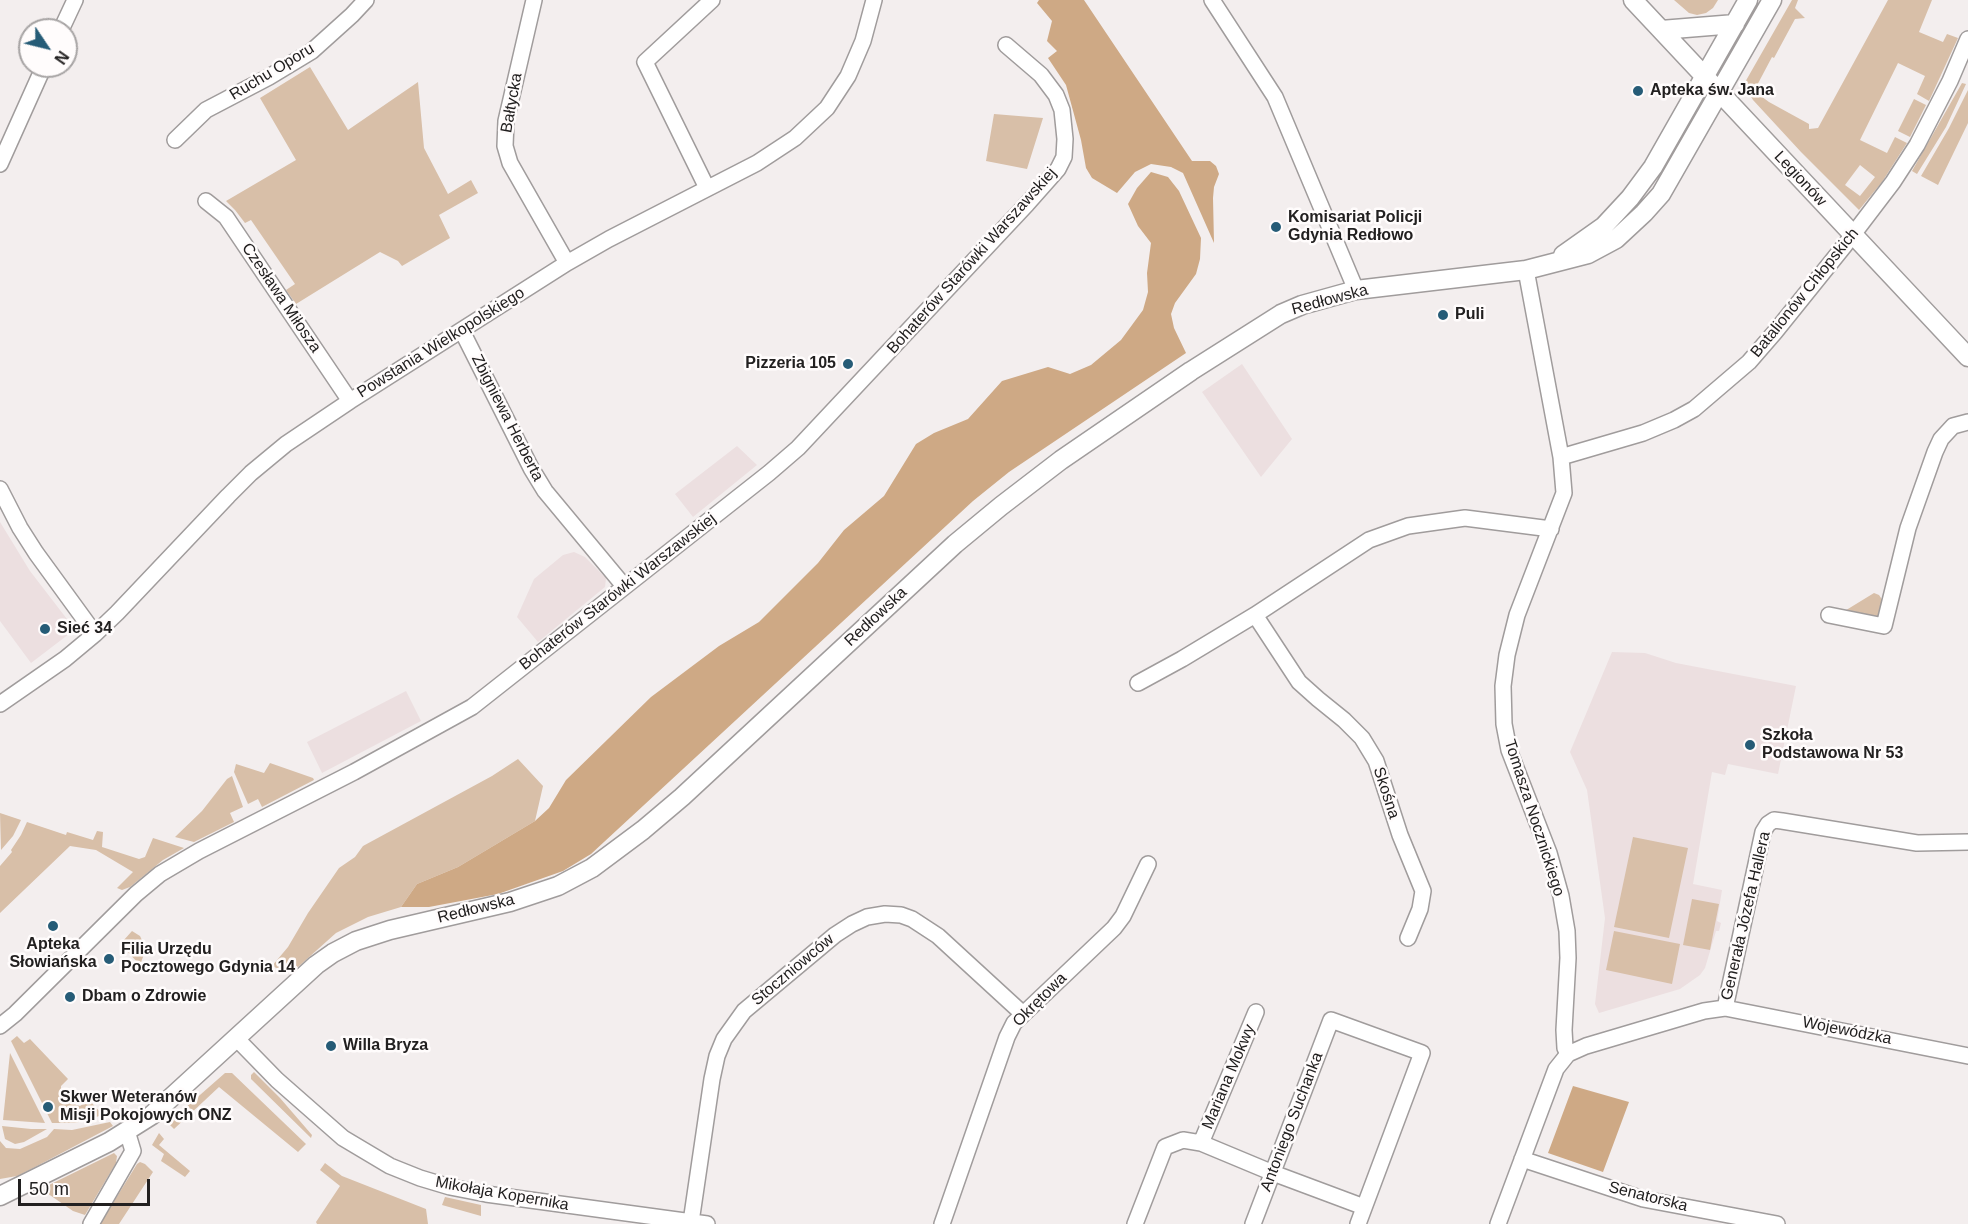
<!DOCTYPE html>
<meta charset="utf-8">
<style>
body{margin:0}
#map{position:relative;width:1968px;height:1224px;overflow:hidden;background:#f3eeee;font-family:Arial,sans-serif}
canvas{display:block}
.north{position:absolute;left:18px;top:18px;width:60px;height:60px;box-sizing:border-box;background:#fffcfc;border:2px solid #a7a4a4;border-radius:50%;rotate:125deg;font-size:16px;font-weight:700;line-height:24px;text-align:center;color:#222020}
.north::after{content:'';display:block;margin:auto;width:21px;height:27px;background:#265c77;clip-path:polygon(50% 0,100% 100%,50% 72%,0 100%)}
.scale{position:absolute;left:18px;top:1179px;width:132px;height:27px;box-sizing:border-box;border:3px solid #222020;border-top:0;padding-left:8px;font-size:18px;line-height:21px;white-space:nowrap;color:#222020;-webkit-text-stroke:4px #fffcfc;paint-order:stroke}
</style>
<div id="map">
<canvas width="1968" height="1224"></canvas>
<div class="north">N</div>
<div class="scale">50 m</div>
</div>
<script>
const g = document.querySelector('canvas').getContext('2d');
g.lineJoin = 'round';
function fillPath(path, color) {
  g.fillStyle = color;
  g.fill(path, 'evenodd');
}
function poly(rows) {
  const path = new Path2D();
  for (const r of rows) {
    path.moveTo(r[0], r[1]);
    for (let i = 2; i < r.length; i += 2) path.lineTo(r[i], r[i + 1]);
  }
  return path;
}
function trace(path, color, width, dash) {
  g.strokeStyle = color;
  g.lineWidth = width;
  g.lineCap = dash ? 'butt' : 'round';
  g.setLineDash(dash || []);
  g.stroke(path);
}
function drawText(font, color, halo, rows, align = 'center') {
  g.font = font + ' Arial,sans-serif';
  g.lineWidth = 5;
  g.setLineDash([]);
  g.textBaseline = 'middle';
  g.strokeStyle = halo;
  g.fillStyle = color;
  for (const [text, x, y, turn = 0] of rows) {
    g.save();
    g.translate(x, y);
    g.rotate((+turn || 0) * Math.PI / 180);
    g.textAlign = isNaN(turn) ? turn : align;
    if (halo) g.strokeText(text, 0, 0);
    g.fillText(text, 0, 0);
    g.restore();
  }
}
const built = poly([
 [1242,364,1292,439,1261,477,1202,392],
 [737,446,757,465,693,517,675,494],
 [0,522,30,571,70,623,69,634,31,663,0,621],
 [574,552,585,557,606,578,605,587,538,642,517,617,534,579,563,555],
 [1612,652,1645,653,1676,663,1796,686,1778,774,1728,764,1725,775,1712,772,1693,884,1722,890,1717,921,1721,923,1719,931,1716,931,1705,968,1700,975,1680,989,1599,1013,1595,1004,1605,918,1587,790,1570,752],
 [406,691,421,721,322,773,307,742]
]);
const green = poly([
 [1674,0,1718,0,1713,8,1706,13,1697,15,1689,13],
 [1792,0,1798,0,1795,8,1805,18,1795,19,1774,58,1772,57,1754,91,1769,102,1809,124,1809,129,1818,128,1888,0,1932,0,1919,32,1943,42,1947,34,1958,38,1929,101,1917,94,1925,76,1898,63,1860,140,1887,153,1895,137,1907,143,1882,182,1859,210,1801,152,1753,100,1744,84],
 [1860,165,1875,177,1860,196,1845,185],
 [310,67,348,130,418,82,424,148,448,194,471,180,478,193,439,215,450,238,402,266,398,261,380,252,296,304,286,290,295,284,251,220,245,223,235,210,226,201,296,160,260,98],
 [1962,83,1966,84,1946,127,1917,174,1912,171],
 [1968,90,1968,123,1938,185,1921,176,1949,128],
 [1914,99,1926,105,1910,137,1898,131],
 [994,114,1043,118,1027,169,986,161],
 [1874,593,1879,595,1883,601,1879,615,1876,618,1843,612],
 [518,759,543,786,535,821,458,867,417,884,401,907,368,917,336,933,298,967,290,970,281,970,272,966,288,947,308,913,339,868,355,857,363,846,492,776],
 [270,763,313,778,314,780,262,807,258,799,248,804,234,772,236,764,264,773],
 [232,776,243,807,230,813,234,822,194,842,175,837,202,811,227,779],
 [0,813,21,820,13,836,1,850],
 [27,822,66,835,67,832,93,840,97,831,103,832,102,847,139,859,145,857,153,838,184,848,163,860,130,887,122,890,117,888,133,872,96,850,70,846,0,913,0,866,12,852,11,850,21,835],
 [1633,837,1688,848,1669,938,1614,927],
 [1692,899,1719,904,1710,950,1683,945],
 [132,931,140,936,146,949,140,965,122,946,125,943,123,941],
 [1614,931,1680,944,1672,984,1606,970],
 [17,1036,24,1043,30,1039,68,1079,61,1086,61,1089,76,1105,80,1106,89,1100,103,1115,75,1123,52,1123,11,1041],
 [10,1053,45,1123,3,1120],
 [254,1072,280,1098,312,1135,311,1138,251,1079,251,1075],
 [225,1073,232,1073,306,1144,298,1152,219,1087,174,1129,170,1125,176,1116],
 [110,1122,113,1126,35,1167,17,1176,0,1179,0,1141,6,1148,20,1149,47,1137,54,1129,72,1130],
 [2,1126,31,1129,47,1129,24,1142,15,1144,5,1139],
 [159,1133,164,1139,159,1145,190,1171,185,1177,161,1161,164,1154,152,1145],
 [114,1153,117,1156,116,1163,85,1215,73,1211,44,1191,47,1186],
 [140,1162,145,1164,153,1172,119,1224,100,1224,137,1164],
 [325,1163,342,1176,426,1209,428,1224,317,1224,316,1222,340,1186,320,1170],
 [445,1197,481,1205,481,1216,442,1205]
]);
const forest = poly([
 [1039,0,1084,0,1192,161,1210,161,1216,166,1219,174,1214,187,1213,198,1214,243,1183,173,1171,167,1151,164,1135,172,1117,193,1092,178,1086,168,1081,140,1066,85,1048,58,1057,51,1047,41,1052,21,1037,3],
 [1151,172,1168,177,1179,191,1201,238,1200,259,1196,274,1175,303,1171,314,1174,328,1186,353,1009,472,973,501,591,854,563,871,498,894,429,907,401,907,417,884,458,867,535,821,549,808,566,780,651,697,719,646,759,622,818,563,844,530,884,496,916,444,934,433,968,419,1002,381,1048,367,1070,374,1091,365,1121,340,1143,310,1148,292,1147,273,1151,243,1138,226,1128,204,1137,188],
 [1573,1086,1629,1102,1603,1172,1548,1153]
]);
const minor = poly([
 [534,0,506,121,505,146,510,163,567,263],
 [1212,0,1275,97,1356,290],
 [61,30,75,0],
 [175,140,206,110,269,77,312,51,352,15,366,0],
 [0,164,44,66],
 [707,188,645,62,712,0],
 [206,201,226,217,350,401],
 [1526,270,1561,457,1564,493,1517,615,1507,655,1503,686,1504,724,1509,750,1549,853,1561,896,1567,931,1568,958,1564,1030,1565,1048,1568,1054],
 [462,331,531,468,545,491,624,586],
 [1561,457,1643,433,1674,420,1694,409,1749,362,1775,332,1845,245,1893,182,1917,145,1950,81,1968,39],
 [0,489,20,528,36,553,95,634],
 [1255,615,1299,682,1318,699,1344,720,1362,738,1376,761,1400,835,1423,891,1420,909,1408,938],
 [1829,615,1884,626,1908,528,1935,452,1941,439,1953,426,1968,422],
 [1138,683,1182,659,1255,615,1369,540,1408,526,1465,518,1551,529],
 [0,704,65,659,95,634,117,613,228,496,251,473,286,444,350,401,567,263,609,239,757,163,795,138,827,108,848,76,863,41,874,0],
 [1725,1008,1763,832,1768,824,1774,820,1782,821,1917,843,1968,842],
 [0,1026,15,1014,136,894,160,874,199,851,354,772,472,707,769,473,798,448,1027,204,1058,169,1064,157,1065,139,1062,110,1056,95,1041,75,1006,45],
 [236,1038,277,1080,343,1138,390,1166,420,1178,450,1187,486,1194,707,1224],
 [1201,1143,1256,1012],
 [1522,1159,1643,1199,1777,1224],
 [691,1222,712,1079,717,1056,724,1039,744,1011,835,935,852,924,867,917,885,914,901,915,912,919,938,936,1023,1014],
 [91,1224,133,1151,127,1131],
 [942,1224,1007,1037,1014,1023,1114,928,1123,916,1148,864],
 [1135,1224,1165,1147,1183,1140,1201,1143,1273,1173,1364,1207],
 [1253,1224,1331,1020,1422,1053,1358,1224],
 [1498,1224,1556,1069,1568,1054,1586,1046,1704,1011,1725,1008,1968,1056]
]);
const tertiary = poly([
 [1633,0,1968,357],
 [1661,30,1735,24],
 [1563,255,1604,226,1630,198,1653,167,1748,0],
 [0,1196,109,1142,152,1115,316,965,333,953,356,941,390,930,510,902,558,886,592,868,643,830,682,797,955,544,1001,506,1061,460,1191,371,1281,314,1302,305,1356,290,1526,270,1588,254,1616,239,1644,213,1661,194,1772,0]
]);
const markers = [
 [1638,91,6,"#265c77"],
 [1276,227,6,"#265c77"],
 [1443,315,6,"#265c77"],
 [848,364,6,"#265c77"],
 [45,629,6,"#265c77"],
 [1750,745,6,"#265c77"],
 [53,926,6,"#265c77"],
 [109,959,6,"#265c77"],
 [70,997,6,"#265c77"],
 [331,1046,6,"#265c77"],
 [48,1107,6,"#265c77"]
];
const streetNames = [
 ["Ruchu Oporu",272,72,-31],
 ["Bałtycka",512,103,-80],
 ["Legionów",1800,179,47],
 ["Bohaterów Starówki Warszawskiej",972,261,-48],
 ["Batalionów Chłopskich",1805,293,-51],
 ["Czesława Miłosza",281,298,56],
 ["Redłowska",1330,300,-15],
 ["Powstania Wielkopolskiego",441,343,-32],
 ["Zbigniewa Herberta",507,418,63],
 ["Bohaterów Starówki Warszawskiej",618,592,-38],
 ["Redłowska",876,617,-43],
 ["Skośna",1386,793,72],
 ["Tomasza Nocznickiego",1534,818,72],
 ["Redłowska",476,909,-14],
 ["Generała Józefa Hallera",1746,916,-77],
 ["Stoczniowców",793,970,-40],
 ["Okrętowa",1040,1000,-45],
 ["Wojewódzka",1847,1031,11],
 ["Mariana Mokwy",1229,1077,-67],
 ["Antoniego Suchanka",1292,1122,-69],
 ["Mikołaja Kopernika",502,1194,10],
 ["Senatorska",1648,1197,14]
];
const poiNames = [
 ["Apteka św. Jana",1650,91],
 ["Komisariat Policji",1288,218],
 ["Gdynia Redłowo",1288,236],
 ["Puli",1455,315],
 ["Pizzeria 105",836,364,"right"],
 ["Sieć 34",57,629],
 ["Szkoła",1762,736],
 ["Podstawowa Nr 53",1762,754],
 ["Apteka",53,945,"center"],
 ["Słowiańska",53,963,"center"],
 ["Filia Urzędu",121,950],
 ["Pocztowego Gdynia 14",121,968],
 ["Dbam o Zdrowie",82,997],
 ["Willa Bryza",343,1046],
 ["Skwer Weteranów",60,1098],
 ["Misji Pokojowych ONZ",60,1116]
];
fillPath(built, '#ecdfe0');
fillPath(green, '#d8bfa8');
fillPath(forest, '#cea985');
trace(minor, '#a09c9c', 18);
trace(tertiary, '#a09c9c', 21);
trace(minor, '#fff', 15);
trace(tertiary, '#fff', 18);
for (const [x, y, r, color] of markers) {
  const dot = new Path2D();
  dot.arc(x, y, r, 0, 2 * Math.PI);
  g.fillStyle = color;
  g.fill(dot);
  trace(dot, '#fffcfc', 2);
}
drawText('16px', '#222020', '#fffcfc', streetNames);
drawText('bold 16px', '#222020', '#fffcfc', poiNames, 'left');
</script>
